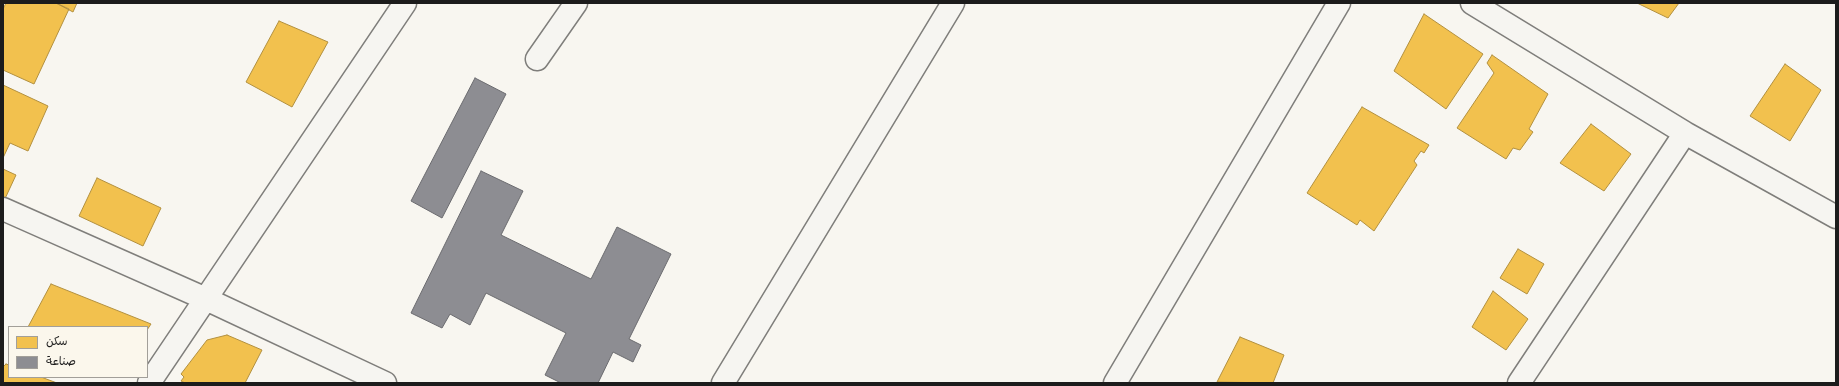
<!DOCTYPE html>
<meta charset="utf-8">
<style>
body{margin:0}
#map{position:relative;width:1839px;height:386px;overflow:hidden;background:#f8f6f0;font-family:Itim,"Playpen Sans Arabic",sans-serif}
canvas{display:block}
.frame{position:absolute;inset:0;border:4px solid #1c1c1c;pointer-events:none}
.legend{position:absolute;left:8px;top:326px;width:140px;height:52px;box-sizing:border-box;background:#fbf7ec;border:1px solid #a29f99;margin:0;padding:5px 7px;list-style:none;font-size:12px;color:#1c1c1c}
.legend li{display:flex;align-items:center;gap:8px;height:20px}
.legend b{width:20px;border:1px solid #a29f99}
</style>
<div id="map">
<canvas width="1839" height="386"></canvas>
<div class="frame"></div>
<ul class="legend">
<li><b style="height:11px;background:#f2c14e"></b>سكن</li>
<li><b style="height:11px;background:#8d8d92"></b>صناعة</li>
</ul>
</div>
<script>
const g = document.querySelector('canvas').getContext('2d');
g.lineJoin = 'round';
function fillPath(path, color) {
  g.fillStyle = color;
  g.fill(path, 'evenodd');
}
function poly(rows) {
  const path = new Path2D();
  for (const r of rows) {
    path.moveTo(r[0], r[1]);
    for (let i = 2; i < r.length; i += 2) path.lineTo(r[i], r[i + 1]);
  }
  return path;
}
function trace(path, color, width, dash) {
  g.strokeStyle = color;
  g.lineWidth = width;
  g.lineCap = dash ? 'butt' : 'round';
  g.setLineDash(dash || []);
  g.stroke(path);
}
const homes = poly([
 [6,3,56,3,69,9,34,84,3,70,3,9,6,3],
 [56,3,77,3,73,12,56,3],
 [1637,3,1679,3,1668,18,1637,3],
 [1424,14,1483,54,1446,109,1394,71,1424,14],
 [279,21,328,42,292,107,246,82,279,21],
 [1492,55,1548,94,1529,129,1533,132,1520,150,1513,148,1506,159,1457,128,1494,73,1487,63,1492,55],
 [1785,64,1821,90,1790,141,1750,116,1785,64],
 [3,85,48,106,28,151,10,143,3,158,3,85],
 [1362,107,1429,145,1424,153,1421,151,1414,161,1417,165,1374,231,1360,220,1357,225,1307,193,1362,107],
 [1591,124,1631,154,1604,191,1560,163,1591,124],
 [3,169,16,175,3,203,3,169],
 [97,178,161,208,143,246,79,216,97,178],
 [1518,249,1544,264,1527,294,1500,278,1518,249],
 [51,284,151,324,147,330,147,327,28,327,51,284],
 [1493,291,1528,319,1506,350,1472,327,1493,291],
 [227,335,262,350,245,383,185,383,181,381,184,377,181,374,207,340,227,335],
 [1240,337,1284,355,1273,383,1217,382,1240,337],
 [6,364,9,365,9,377,41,377,57,383,3,383,3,367,6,364]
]);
const industry = poly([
 [475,78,506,94,442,218,411,201,475,78],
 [481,171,523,191,501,235,591,279,617,227,671,254,629,339,641,345,633,362,613,352,598,383,561,383,545,375,566,333,486,293,470,325,450,314,442,328,411,313,481,171]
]);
const street = poly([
 [1472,3,1685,133,1836,217],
 [537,59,576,3],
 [3,209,206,299,385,383],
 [149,383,405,3],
 [723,383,953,3],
 [1115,383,1339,3],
 [1519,383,1685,133]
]);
fillPath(homes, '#f2c14e');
trace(homes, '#b2903f', 1);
fillPath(industry, '#8d8d92');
trace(industry, '#6b6b6f', 1);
trace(street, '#7f7e7b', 25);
trace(street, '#f6f5f1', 22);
</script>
